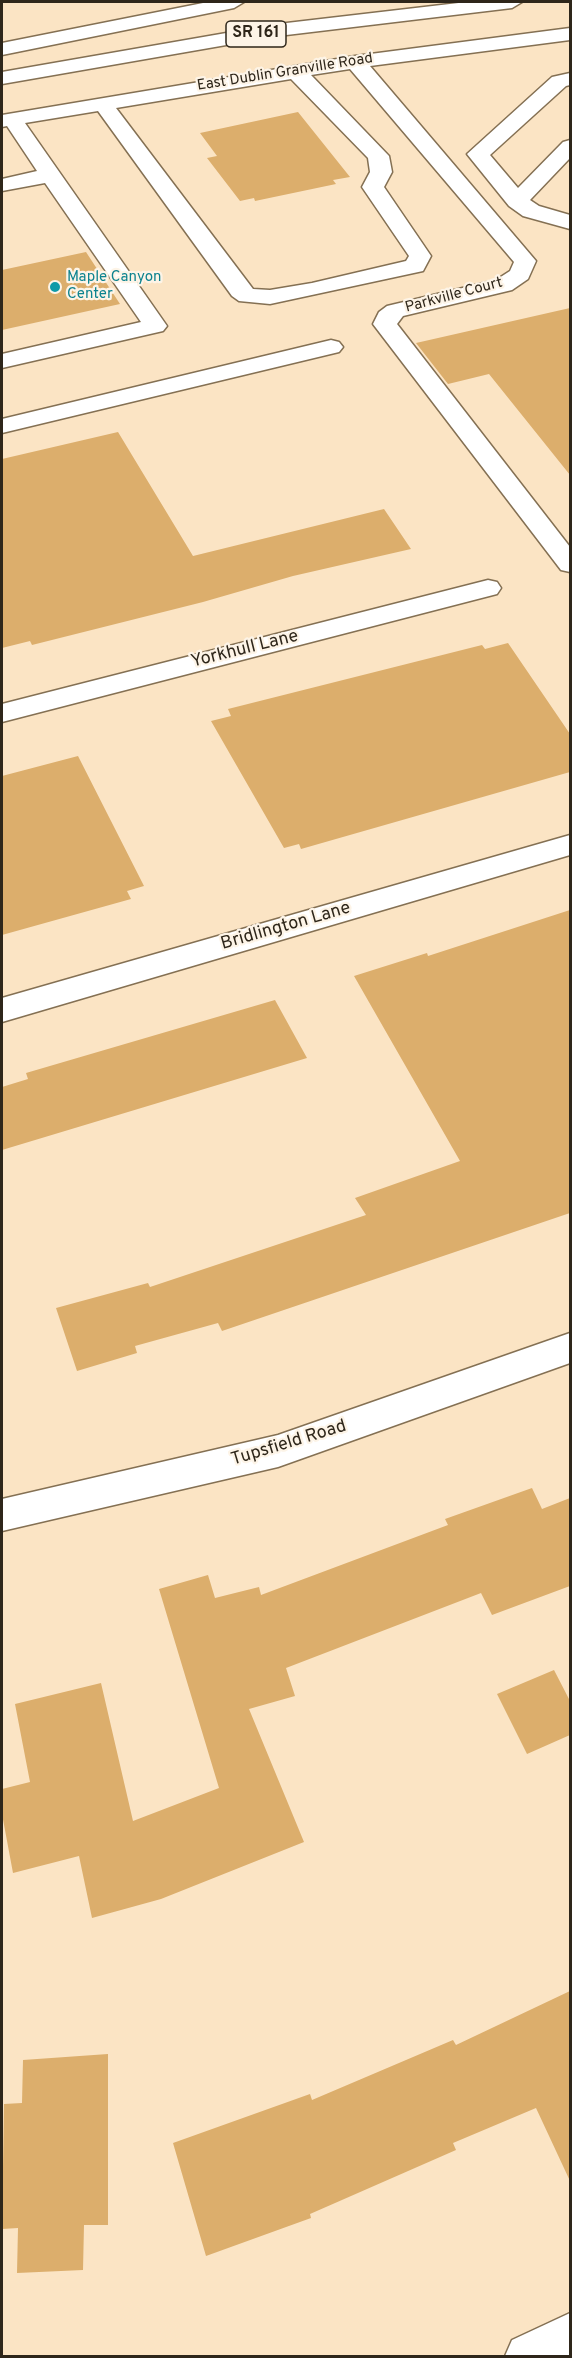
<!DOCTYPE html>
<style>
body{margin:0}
#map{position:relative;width:572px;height:2358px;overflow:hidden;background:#fbe4c4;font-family:Overpass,sans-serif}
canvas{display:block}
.frame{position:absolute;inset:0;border:3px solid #2e261a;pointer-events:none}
</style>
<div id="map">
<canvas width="572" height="2358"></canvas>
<div class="frame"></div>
</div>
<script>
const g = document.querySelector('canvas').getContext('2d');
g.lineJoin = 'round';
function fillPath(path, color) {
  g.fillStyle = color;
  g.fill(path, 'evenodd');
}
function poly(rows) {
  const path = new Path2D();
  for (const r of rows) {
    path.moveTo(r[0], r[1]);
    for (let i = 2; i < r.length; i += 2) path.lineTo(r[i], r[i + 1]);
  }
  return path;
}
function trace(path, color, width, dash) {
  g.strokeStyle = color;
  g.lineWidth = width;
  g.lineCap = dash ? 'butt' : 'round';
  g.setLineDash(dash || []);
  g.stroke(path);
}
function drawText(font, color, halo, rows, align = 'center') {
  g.font = font + ' Overpass,sans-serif';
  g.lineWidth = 4.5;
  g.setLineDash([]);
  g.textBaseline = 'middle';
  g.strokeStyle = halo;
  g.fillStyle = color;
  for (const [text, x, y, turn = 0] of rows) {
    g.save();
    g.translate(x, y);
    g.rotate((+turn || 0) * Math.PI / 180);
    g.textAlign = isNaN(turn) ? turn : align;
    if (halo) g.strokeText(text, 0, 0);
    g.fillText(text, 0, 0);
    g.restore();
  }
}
const building = poly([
 [298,112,350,177,333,180,336,184,255,201,254,198,240,201,207,158,217,156,200,133],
 [86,252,120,304,2,330,2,270],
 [570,308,570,475,489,374,448,384,416,343],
 [118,432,193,556,384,509,411,549,293,576,203,602,32,645,30,641,2,648,2,459],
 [508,643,570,734,570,772,301,849,299,844,284,848,211,721,231,716,228,709,482,645,485,649],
 [78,756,144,886,127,891,131,899,2,935,2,776],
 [570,910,570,1213,222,1331,218,1323,135,1346,137,1353,77,1371,56,1308,148,1283,150,1287,366,1215,355,1198,460,1161,354,976,427,953,428,956],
 [275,1000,307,1058,2,1150,2,1087,28,1079,26,1073],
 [532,1488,542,1509,570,1498,570,1586,492,1615,481,1593,286,1668,295,1696,249,1709,304,1842,161,1899,92,1918,79,1856,13,1873,2,1814,2,1789,30,1782,15,1704,101,1683,133,1821,219,1788,159,1589,208,1575,215,1598,259,1587,261,1595,448,1525,445,1519],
 [554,1670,570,1701,570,1735,527,1754,497,1694],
 [570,1991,570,2181,536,2108,453,2143,456,2150,310,2214,311,2218,206,2256,173,2143,310,2094,312,2100,453,2040,456,2045],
 [108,2054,108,2225,84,2225,83,2270,17,2273,18,2228,2,2229,4,2104,22,2103,23,2060]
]);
const minor = poly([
 [570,28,570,40,370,66,536,261,528,279,512,290,403,316,397,324,570,547,570,572,561,570,373,324,379,312,387,306,496,280,510,271,514,262,350,69,311,75,389,156,392,172,384,187,431,256,423,271,270,304,239,301,232,296,98,111,25,123,167,326,163,331,2,368,2,354,141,322,45,183,2,191,2,179,37,171,7,126,2,127,2,115,355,56,570,28],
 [291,79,368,158,370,172,362,187,409,256,406,261,312,283,270,290,253,289,116,108,291,79],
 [570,73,570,85,566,86,490,155,518,188,563,142,570,140,570,158,530,200,539,206,570,215,570,229,523,216,509,206,467,154,552,77,570,73],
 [331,340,339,342,343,347,339,352,2,433,2,419,331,340],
 [488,580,497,582,501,588,497,594,2,722,2,704,488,580],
 [570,835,570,855,2,1022,2,998,570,835],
 [570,1333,570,1363,278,1467,2,1531,2,1499,278,1435,570,1333],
 [570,2313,570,2356,505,2356,512,2340,570,2313]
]);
const major = poly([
 [208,2,244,2,234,8,2,55,2,43,208,2],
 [467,2,522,2,512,8,278,36,2,84,2,72,278,24,467,2]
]);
const markers = [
 [55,287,6,"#0f9aa8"]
];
const farStreetnames = [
 ["East Dublin Granville Road",285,73,-9],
 ["Parkville Court",454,296,-15]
];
const farCulturenames = [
 ["Maple Canyon",67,278],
 ["Center",67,295]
];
const shields = [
 [256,34,60]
];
const shieldNames = [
 ["SR 161",256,34]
];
const streetNames = [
 ["Yorkhull Lane",245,650,-14],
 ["Bridlington Lane",286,927,-16],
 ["Tupsfield Road",289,1444,-17]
];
fillPath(building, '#dcae6c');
trace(minor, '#847053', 3);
trace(major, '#847053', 3);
fillPath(minor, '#fff');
fillPath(major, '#fff');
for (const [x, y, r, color] of markers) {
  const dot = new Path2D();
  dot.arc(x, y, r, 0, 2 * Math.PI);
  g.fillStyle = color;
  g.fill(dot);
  trace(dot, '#fdf4e7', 2);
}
drawText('15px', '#2e261a', '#fdf4e7', farStreetnames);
drawText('15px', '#0d838f', '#fdf4e7', farCulturenames, 'left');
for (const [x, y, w] of shields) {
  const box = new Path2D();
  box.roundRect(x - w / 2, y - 13, w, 26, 4.5);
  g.fillStyle = '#fdf4e7';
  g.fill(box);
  trace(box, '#2e261a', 1.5);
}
drawText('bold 16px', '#2e261a', null, shieldNames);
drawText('18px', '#2e261a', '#fdf4e7', streetNames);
</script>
